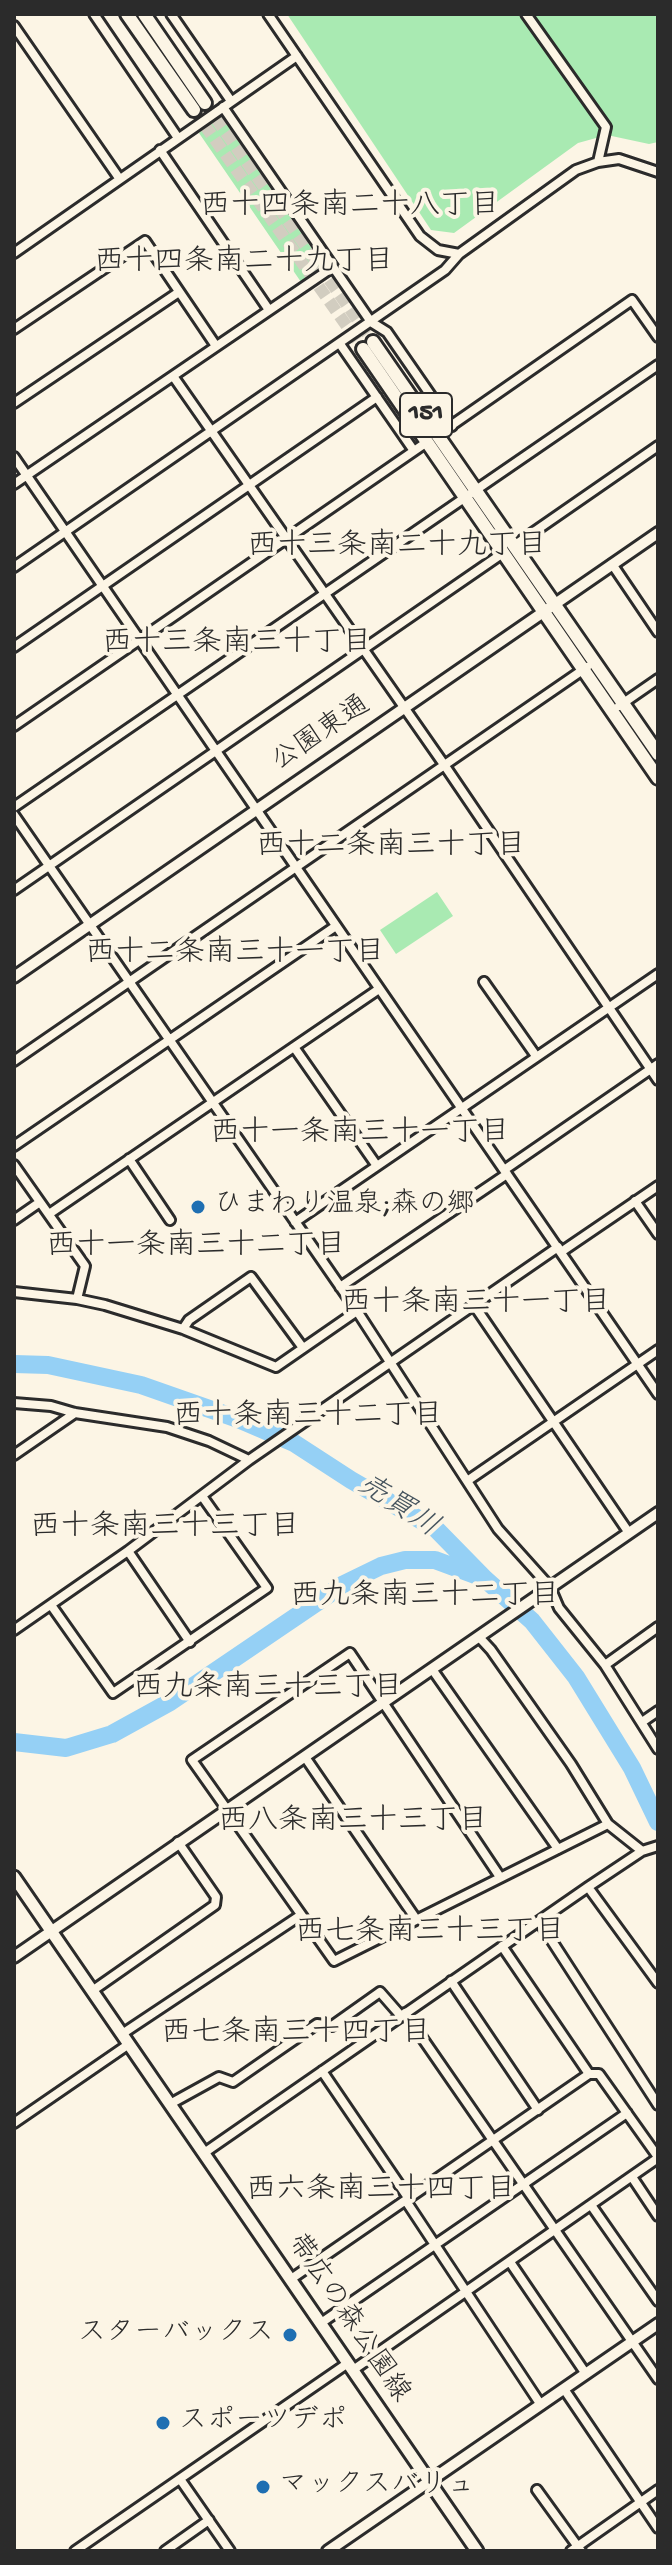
<!DOCTYPE html>
<meta charset="utf-8">
<style>
body{margin:0}
#map{position:relative;width:672px;height:2565px;overflow:hidden;background:#fcf5e5;font-family:"Gochi Hand",sans-serif}
canvas{display:block}
.frame{position:absolute;inset:0;border:16px solid #2b2b2b;pointer-events:none}
</style>
<div id="map">
<canvas width="672" height="2565"></canvas>
<div class="frame"></div>
</div>
<script>
const g = document.querySelector('canvas').getContext('2d');
g.lineJoin = 'round';
function fillPath(path, color) {
  g.fillStyle = color;
  g.fill(path, 'evenodd');
}
function poly(rows) {
  const path = new Path2D();
  for (const r of rows) {
    path.moveTo(r[0], r[1]);
    for (let i = 2; i < r.length; i += 2) path.lineTo(r[i], r[i + 1]);
  }
  return path;
}
function trace(path, color, width, dash) {
  g.strokeStyle = color;
  g.lineWidth = width;
  g.lineCap = dash ? 'butt' : 'round';
  g.setLineDash(dash || []);
  g.stroke(path);
}
function drawText(font, color, halo, rows, align = 'center') {
  g.font = font + ' "Gochi Hand","Klee One",sans-serif';
  g.lineWidth = 8;
  g.setLineDash([]);
  g.textBaseline = 'middle';
  g.strokeStyle = halo;
  g.fillStyle = color;
  for (const [text, x, y, turn = 0] of rows) {
    g.save();
    g.translate(x, y);
    g.rotate((+turn || 0) * Math.PI / 180);
    g.textAlign = isNaN(turn) ? turn : align;
    if (halo) g.strokeText(text, 0, 0);
    g.fillText(text, 0, 0);
    g.restore();
  }
}
const green = poly([
 [287,14,658,14,658,142,649,144,607,135,578,143,454,233,431,230],
 [217,119,225,122,321,262,320,269,301,282,199,133],
 [437,892,453,916,396,954,380,930]
]);
const river = poly([
 [14,1364,48,1365,141,1385,238,1419,294,1443,351,1480,436,1529,485,1579,532,1621,576,1677,632,1768,658,1822],
 [14,1742,66,1748,112,1734,170,1702,344,1584,381,1566,405,1560,435,1560,478,1576]
]);
const primaryTunnel = poly([
 [205,103,373,342],
 [194,110,363,349]
]);
const minor = poly([
 [94,14,178,138],
 [171,14,231,101],
 [268,14,420,236,438,250,459,254,576,170,598,162,619,159,658,172],
 [526,14,606,127,598,162],
 [14,26,119,178],
 [223,107,371,322,387,332,452,426],
 [160,150,269,310],
 [14,253,297,56],
 [14,329,145,241,216,346],
 [340,344,414,451],
 [173,376,445,766,658,1080],
 [14,403,179,292],
 [439,434,632,300,658,337],
 [14,457,658,1394],
 [14,484,333,267],
 [515,545,658,446],
 [612,564,658,632],
 [14,567,445,270,459,254],
 [14,647,377,397],
 [619,706,658,679],
 [14,726,427,442],
 [14,807,658,365],
 [14,815,357,1311,498,1529,550,1587,559,1608,605,1665,658,1749],
 [14,890,503,553],
 [484,982,536,1056],
 [294,1047,377,1166],
 [14,1061,587,667],
 [14,1146,336,926],
 [129,1159,170,1220],
 [14,1165,85,1266,77,1299],
 [504,1170,658,1064],
 [635,1201,658,1234],
 [49,1214,379,989],
 [14,1220,40,1202],
 [295,1222,658,974],
 [561,1252,658,1186],
 [340,1287,507,1174],
 [14,1292,77,1299,105,1305,183,1329,276,1367,357,1311],
 [474,1305,629,1533],
 [183,1329,189,1320,251,1277,303,1348],
 [14,1403,51,1406,75,1413,167,1427,209,1441,249,1460],
 [14,1455,75,1413],
 [467,1481,658,1350],
 [128,1551,190,1642],
 [51,1605,113,1693,267,1588,202,1496],
 [14,1630,128,1551,249,1460,558,1247],
 [479,1637,491,1650,571,1764,608,1824],
 [605,1665,658,1627],
 [432,1669,558,1849],
 [642,1722,658,1711],
 [305,1757,416,1919],
 [500,1877,350,1653,192,1760,334,1961,608,1824,642,1851],
 [588,1887,658,1983],
 [539,1921,658,2105],
 [451,1981,538,2110],
 [92,1991,215,1905,216,1897,178,1842],
 [405,2013,658,2379],
 [122,2034,301,1915],
 [322,2071,409,2199],
 [589,2074,599,2074,658,2157],
 [170,2104,219,2077,233,2082,317,2024,332,2026,380,1992,401,2016],
 [14,2123,129,2044],
 [204,2153,588,1887,642,1851,658,1846],
 [632,2177,658,2216],
 [406,2201,541,2405],
 [591,2205,658,2301],
 [510,2262,586,2374],
 [291,2279,589,2074,502,1946],
 [321,2323,627,2113],
 [353,2370,658,2158],
 [564,2389,658,2528],
 [180,2479,230,2551],
 [537,2490,581,2551],
 [75,2551,348,2363],
 [165,2551,209,2520],
 [571,2551,658,2490]
]);
const tertiary = poly([
 [14,977,658,533],
 [14,1957,658,1513],
 [328,2551,658,2324]
]);
const secondary = poly([
 [14,1877,477,2551]
]);
const primary = poly([
 [127,14,194,110],
 [144,14,205,103],
 [373,342,658,754],
 [363,349,658,778]
]);
const markers = [
 [198,1207,8,"#1f6fb2"],
 [290,2335,8,"#1f6fb2"],
 [163,2423,8,"#1f6fb2"],
 [263,2487,8,"#1f6fb2"]
];
const shields = [
 [426,415,52]
];
const shieldNames = [
 ["151",426,415]
];
const streetNames = [
 ["公園東通",322,735,-34],
 ["帯広の森公園線",347,2319,56]
];
const poiNames = [
 ["ひまわり温泉;森の郷",214,1207],
 ["スターバックス",274,2335,"right"],
 ["スポーツデポ",179,2423],
 ["マックスバリュ",279,2487]
];
const neighbourhoodNames = [
 ["西十四条南二十八丁目",350,208],
 ["西十四条南二十九丁目",244,264],
 ["西十三条南二十九丁目",397,548],
 ["西十三条南三十丁目",237,645],
 ["西十二条南三十丁目",391,848],
 ["西十二条南三十一丁目",235,955],
 ["西十一条南三十一丁目",360,1135],
 ["西十一条南三十二丁目",196,1248],
 ["西十条南三十一丁目",476,1305],
 ["西十条南三十二丁目",308,1418],
 ["西十条南三十三丁目",165,1529],
 ["西九条南三十二丁目",425,1598],
 ["西九条南三十三丁目",268,1690],
 ["西八条南三十三丁目",353,1823],
 ["西七条南三十三丁目",430,1934],
 ["西七条南三十四丁目",296,2035],
 ["西六条南三十四丁目",381,2192]
];
const waterNames = [
 ["売買川",397,1508,33]
];
fillPath(green, '#a9eab2');
trace(river, '#95d0f5', 18);
trace(primaryTunnel, '#d2cdc0', 12, [12, 6]);
trace(minor, '#2b2b2b', 14);
trace(tertiary, '#2b2b2b', 16);
trace(secondary, '#2b2b2b', 17);
trace(primary, '#2b2b2b', 18);
trace(minor, '#fcf5e5', 8);
trace(tertiary, '#fcf5e5', 10);
trace(secondary, '#fcf5e5', 11);
trace(primary, '#fcf5e5', 12);
for (const [x, y, r, color] of markers) {
  const dot = new Path2D();
  dot.arc(x, y, r, 0, 2 * Math.PI);
  g.fillStyle = color;
  g.fill(dot);
  trace(dot, '#fcf5e5', 3);
}
for (const [x, y, w] of shields) {
  const box = new Path2D();
  box.roundRect(x - w / 2, y - 22, w, 44, 6);
  g.fillStyle = '#fcf5e5';
  g.fill(box);
  trace(box, '#2b2b2b', 2);
}
drawText('bold 26px', '#2b2b2b', null, shieldNames);
drawText('28px', '#2b2b2b', '#fcf5e5', streetNames);
drawText('28px', '#2b2b2b', '#fcf5e5', poiNames, 'left');
drawText('30px', '#2b2b2b', '#fcf5e5', neighbourhoodNames);
drawText('italic 30px', '#46545e', '#fcf5e5', waterNames);
</script>
